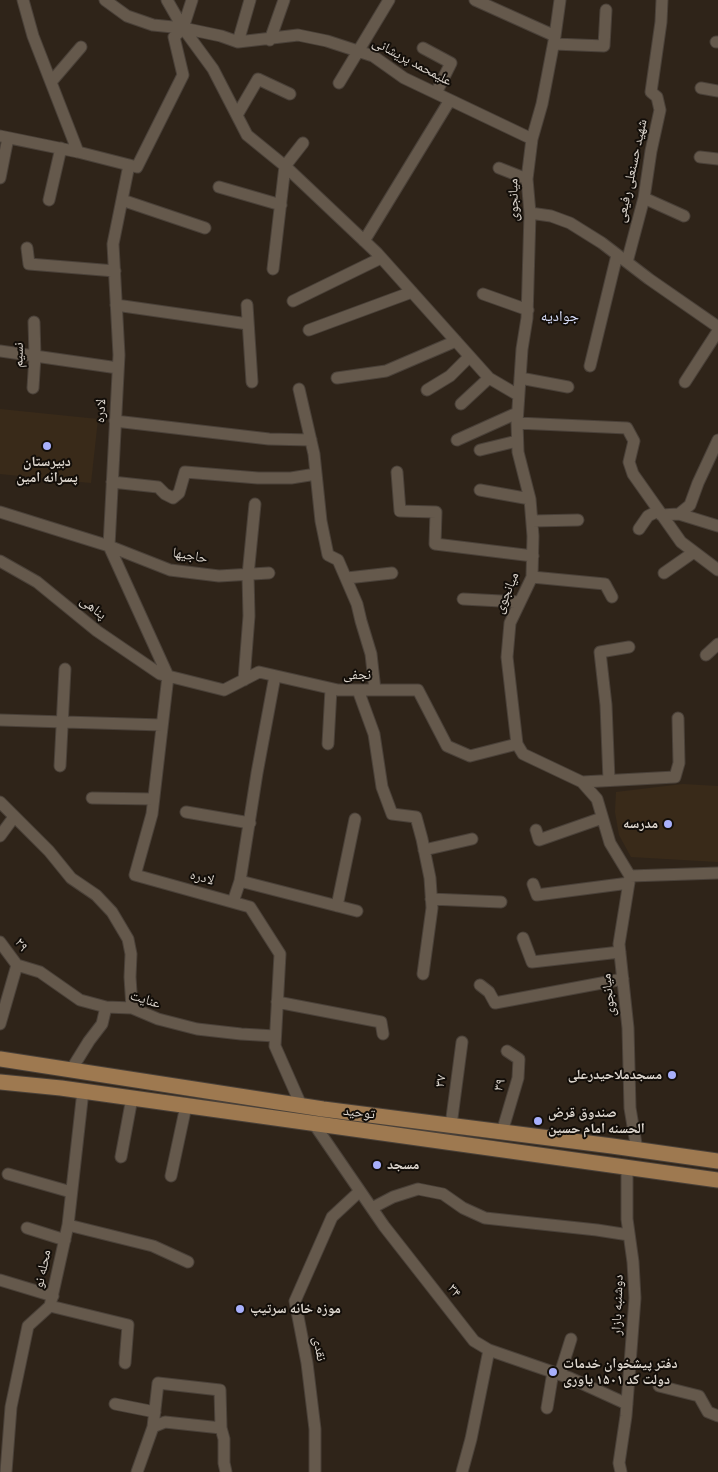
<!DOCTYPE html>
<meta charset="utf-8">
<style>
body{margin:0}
canvas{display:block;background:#2f2419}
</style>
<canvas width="718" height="1472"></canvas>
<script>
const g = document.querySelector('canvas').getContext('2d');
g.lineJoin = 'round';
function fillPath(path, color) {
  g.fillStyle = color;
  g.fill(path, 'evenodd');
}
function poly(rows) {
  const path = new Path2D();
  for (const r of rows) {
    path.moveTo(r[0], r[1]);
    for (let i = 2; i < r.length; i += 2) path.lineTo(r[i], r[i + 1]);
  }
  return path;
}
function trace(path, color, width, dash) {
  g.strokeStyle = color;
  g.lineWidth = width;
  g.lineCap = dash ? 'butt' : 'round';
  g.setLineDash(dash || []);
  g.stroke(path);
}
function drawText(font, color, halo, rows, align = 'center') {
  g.font = font + ' Signika,"Noto Naskh Arabic",sans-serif';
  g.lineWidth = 4;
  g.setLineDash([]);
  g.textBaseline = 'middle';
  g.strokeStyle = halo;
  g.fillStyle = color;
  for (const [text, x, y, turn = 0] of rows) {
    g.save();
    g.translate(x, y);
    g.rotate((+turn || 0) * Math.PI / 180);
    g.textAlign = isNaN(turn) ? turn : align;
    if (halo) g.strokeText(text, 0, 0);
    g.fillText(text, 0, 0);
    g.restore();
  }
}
const built = poly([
 [0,409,98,419,91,483,0,474],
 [683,784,718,786,718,862,631,857,619,835,615,812,616,792]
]);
const minor = poly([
 [23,0,33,36,78,152],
 [105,0,127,16,153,25,183,28,221,36,238,42,298,35,327,41,373,56,404,78,532,139],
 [167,0,183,28,213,69,247,135,285,166,377,253,489,378,518,395],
 [475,0,555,36],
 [560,0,555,36,542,104,532,139,527,179,530,213,527,318,522,349,517,423,518,452,530,499,533,536,532,577,510,623,507,657,517,744,523,754,582,782,597,799,610,843,630,876,619,944,628,1028,630,1108,637,1150],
 [183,28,192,0],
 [270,40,284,0],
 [238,42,250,0],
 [716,42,718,42],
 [554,44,604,46,606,10],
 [423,48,451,63,436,93],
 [51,82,81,47],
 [339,83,389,0],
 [701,88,718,91],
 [237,115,258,79,290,94],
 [0,136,78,152,137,167,183,75,174,37,183,28],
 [700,157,718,159],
 [499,168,527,179],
 [0,178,8,138],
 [219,187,281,205],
 [644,198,684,216],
 [49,200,61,148],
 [122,200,205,228],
 [530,213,551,216,570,223,602,243,649,279,718,327],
 [364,241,450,100],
 [27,248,29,264,115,271],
 [627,262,644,198,651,151,660,110,657,97,651,92,661,22,662,0],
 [273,269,285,166,303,143],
 [483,294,528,310],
 [293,301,381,258],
 [116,305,248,324],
 [247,305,252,382],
 [309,330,412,292],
 [0,351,118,368],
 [590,366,617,255],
 [337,378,386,371,456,341],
 [520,378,568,387],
 [685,382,718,331],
 [33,388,35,356,34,322],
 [299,389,314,454,321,521,328,555,338,560,357,604,361,621,371,654,375,690],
 [427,390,450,376,469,357],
 [461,404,489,378],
 [115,421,269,439,311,440],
 [517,423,627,428,634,441,629,462,633,474,681,542,718,570],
 [457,440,517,413],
 [480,450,517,441],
 [397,472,400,511,436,512,435,544,533,556],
 [112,482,158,487,165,494,173,498,179,493,185,472,258,478,291,478,316,474],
 [480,490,530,499],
 [0,512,109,546,119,355,113,244,129,165],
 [679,514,718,526],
 [661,515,679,514,690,505,698,483,718,440],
 [532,521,578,520],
 [639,529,648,516,658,511],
 [109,546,170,570,219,576,269,573],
 [109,546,168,676],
 [0,561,37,582,97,631,160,674,224,690,259,672,338,690,418,690,447,746,470,756,517,744],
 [664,573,694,552],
 [532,577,605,584,612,597],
 [347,578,392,573],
 [463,599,520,602],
 [706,655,718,644],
 [168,676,152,814,135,875,250,907,280,954,275,1046,301,1105],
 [244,680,249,616,248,575,255,504],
 [358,690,374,734,382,787,392,814,416,817,422,839,430,878,432,908,423,974],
 [0,720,162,725],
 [328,744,331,689],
 [60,766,65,669],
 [609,780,606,705,600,652,629,647],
 [582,782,675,777,679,763,678,718],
 [92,798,153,799],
 [0,802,49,851,71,878,96,895,112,912,128,939,131,954,130,977,132,1008],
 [186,812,250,823],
 [536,830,539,840,602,818],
 [0,836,14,817],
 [424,850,472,839],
 [630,876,718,873],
 [240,881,357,911],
 [533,884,537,895,629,883],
 [431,899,501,902],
 [233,902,240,881,257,773,275,676],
 [337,906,355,819],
 [523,938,532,962,620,952],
 [0,942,17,965,0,1024],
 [17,965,40,972,80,1000,106,1007,132,1008,158,1019,197,1029,241,1034,275,1036],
 [480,985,489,992,495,1003,623,979],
 [277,1002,381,1022,383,1034],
 [71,1070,89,1041,102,1024,106,1007],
 [314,1124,384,1226,474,1341,489,1350,570,1378,627,1404],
 [451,1125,462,1042],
 [502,1132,518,1078,519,1059,507,1051],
 [121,1157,132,1098],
 [8,1174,71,1192],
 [171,1176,186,1106],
 [372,1208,393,1197,418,1189,443,1194,463,1208,485,1218,597,1230,629,1235],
 [68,1225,153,1246,188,1262],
 [27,1228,65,1240],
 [0,1280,53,1296],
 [50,1306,128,1325,125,1363],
 [560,1374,571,1339],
 [659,1386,699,1396,708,1412,718,1416],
 [115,1404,155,1412],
 [547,1408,553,1372],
 [153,1427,158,1383,220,1390,221,1428],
 [6,1472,11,1407,28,1326,50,1306,68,1225,83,1091],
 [137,1472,153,1427,165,1422,221,1428,224,1439,224,1463,226,1472],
 [315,1472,315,1429,307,1363,295,1301,332,1217,360,1191],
 [462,1472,471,1439,489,1350],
 [621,1472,619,1463,626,1416,635,1298,633,1262,627,1219,627,1168]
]);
const major = poly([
 [0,1059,323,1109,612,1146,718,1161],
 [0,1082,61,1088,718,1180]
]);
const markers = [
 [47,446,5,"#a8b0fc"],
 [668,824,5,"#a8b0fc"],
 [672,1075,5,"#a8b0fc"],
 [538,1121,5,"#a8b0fc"],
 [377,1165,5,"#a8b0fc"],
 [240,1309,5,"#a8b0fc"],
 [553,1372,5,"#a8b0fc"]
];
const streetNames = [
 ["علیمحمد پریشانی",412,62,28],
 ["شهید حسنعلی رفیعی",632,171,-78],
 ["میانجوی",514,200,-91],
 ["نسیم",19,355,-89],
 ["لادره",101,411,-87],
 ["حاجیها",190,556,10],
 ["میانجوی",507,593,-67],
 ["پناهی",93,608,39],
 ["نجفی",357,675],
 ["لادره",202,878,16],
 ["۲۹",21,945,54],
 ["میانجوی",609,995,-96],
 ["عنایت",145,1000,17],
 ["۳۷",441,1081,-82],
 ["۳۹",500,1085,-74],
 ["توحید",359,1113,7],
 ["محله نو",43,1269,-78],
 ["۳۴",454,1291,52],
 ["دوشنبه بازار",618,1305,-88],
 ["نقدی",319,1349,80]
];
const poiNames = [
 ["دبیرستان",47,462,"center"],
 ["پسرانه امین",47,478,"center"],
 ["مدرسه",658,824,"right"],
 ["مسجدملاحیدرعلی",662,1075,"right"],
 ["صندوق قرض",548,1113],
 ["الحسنه امام حسین",548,1129],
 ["مسجد",387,1165],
 ["موزه خانه سرتیپ",250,1309],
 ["دفتر پیشخوان خدمات",563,1364],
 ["دولت کد ۱۵۰۱ یاوری",563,1380]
];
const neighbourhoodNames = [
 ["جوادیه",560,317]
];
fillPath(built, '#392a19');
trace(minor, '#4a4139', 13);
trace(major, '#4a4139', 17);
trace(minor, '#65594c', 11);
trace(major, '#9e7950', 15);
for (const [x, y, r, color] of markers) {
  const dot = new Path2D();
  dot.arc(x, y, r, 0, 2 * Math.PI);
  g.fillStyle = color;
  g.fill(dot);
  trace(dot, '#130e09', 2);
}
drawText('14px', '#ddd6ce', '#130e09', streetNames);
drawText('bold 14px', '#ddd6ce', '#130e09', poiNames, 'left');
drawText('15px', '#dde2ff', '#130e09', neighbourhoodNames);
</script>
